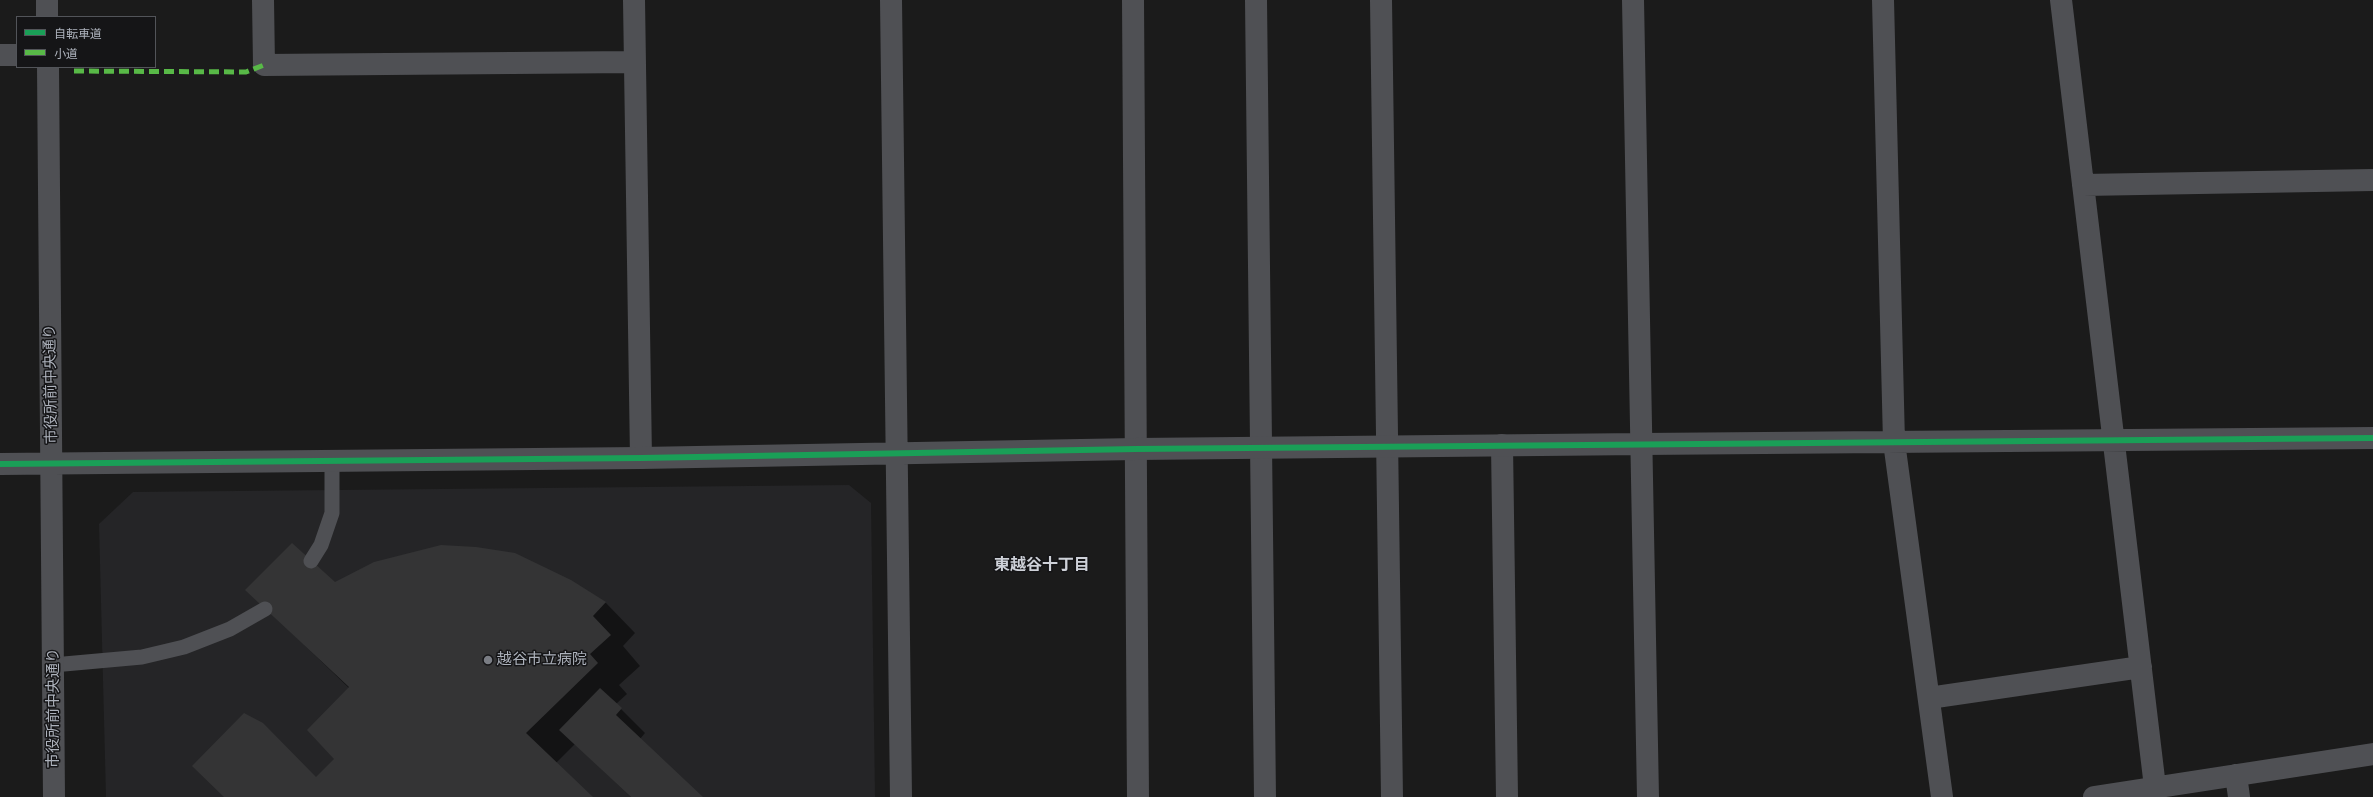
<!DOCTYPE html>
<meta charset="utf-8">
<style>
body{margin:0}
#map{position:relative;width:2373px;height:797px;overflow:hidden;background:#1b1b1b;font-family:Karla,"Noto Sans JP",sans-serif}
canvas{display:block}
.legend{position:absolute;left:16px;top:16px;width:140px;height:52px;box-sizing:border-box;background:#151517;border:1px solid #525459;margin:0;padding:5px 7px;list-style:none;font-size:12px;color:#adb2bc}
.legend li{display:flex;align-items:center;gap:8px;height:20px}
.legend b{width:20px;border:1px solid #525459}
</style>
<div id="map">
<canvas width="2373" height="797"></canvas>
<ul class="legend">
<li><b style="height:5px;background:#1a9f57"></b>自転車道</li>
<li><b style="height:5px;background:#58b947"></b>小道</li>
</ul>
</div>
<script>
const g = document.querySelector('canvas').getContext('2d');
g.lineJoin = 'round';
function fillPath(path, color) {
  g.fillStyle = color;
  g.fill(path, 'evenodd');
}
function poly(rows) {
  const path = new Path2D();
  for (const r of rows) {
    path.moveTo(r[0], r[1]);
    for (let i = 2; i < r.length; i += 2) path.lineTo(r[i], r[i + 1]);
  }
  return path;
}
function trace(path, color, width, dash) {
  g.strokeStyle = color;
  g.lineWidth = width;
  g.lineCap = dash ? 'butt' : 'round';
  g.setLineDash(dash || []);
  g.stroke(path);
}
function drawText(font, color, halo, rows, align = 'center') {
  g.font = font + ' Karla,"Noto Sans JP",sans-serif';
  g.lineWidth = 3;
  g.setLineDash([]);
  g.textBaseline = 'middle';
  g.strokeStyle = halo;
  g.fillStyle = color;
  for (const [text, x, y, turn = 0] of rows) {
    g.save();
    g.translate(x, y);
    g.rotate((+turn || 0) * Math.PI / 180);
    g.textAlign = isNaN(turn) ? turn : align;
    if (halo) g.strokeText(text, 0, 0);
    g.fillText(text, 0, 0);
    g.restore();
  }
}
const built = poly([
 [849,485,871,503,875,797,106,797,99,524,133,492]
]);
const shadow = poly([
 [571,581,606,603,635,633,623,646,640,666,619,685,627,694,616,704,645,733,640,739,701,797,631,797,575,744,556,763,591,797,225,797,317,779,336,759,349,688,247,590,334,584]
]);
const building = poly([
 [292,543,335,582,374,562,441,545,476,547,515,553,571,580,606,602,593,616,611,635,590,654,598,663,526,733,593,797,224,797,192,766,244,713,263,723,316,777,334,759,307,730,349,687,245,590],
 [600,688,622,708,616,715,703,797,631,797,559,730]
]);
const service = poly([
 [311,561,321,545,332,513,332,461],
 [53,665,142,657,184,647,230,629,265,609]
]);
const minor = poly([
 [263,0,264,65,635,62],
 [634,0,641,458],
 [1133,0,1138,797],
 [1256,0,1265,797],
 [1381,0,1392,797],
 [1883,0,1894,442,1942,797],
 [2061,0,2155,787],
 [0,55,17,55],
 [2083,185,2373,180],
 [1642,444,2373,438],
 [1502,445,1507,797],
 [1929,698,2141,667],
 [2236,775,2239,797],
 [2094,797,2373,754]
]);
const tertiary = poly([
 [47,0,47,17],
 [891,0,901,797],
 [1633,0,1648,797],
 [48,67,54,797],
 [0,464,641,458,1136,449,1642,444]
]);
const quiet = poly([
 [74,71,246,72,264,65]
]);
const cycleway = poly([
 [0,464,641,458,1136,449,2373,438]
]);
const markers = [
 [488,660,5,"#7a7d84"]
];
const streetNames = [
 ["市役所前中央通り",51,384,-91],
 ["市役所前中央通り",54,708,-90]
];
const poiNames = [
 ["越谷市立病院",497,660]
];
const neighbourhoodNames = [
 ["東越谷十丁目",1042,565]
];
fillPath(built, '#252527');
fillPath(shadow, '#0007');
fillPath(building, '#343435');
trace(service, '#4f5054', 15);
trace(minor, '#4f5054', 22);
trace(tertiary, '#4f5054', 22);
trace(quiet, '#58b947', 5, [10, 5]);
trace(cycleway, '#1a9f57', 6);
for (const [x, y, r, color] of markers) {
  const dot = new Path2D();
  dot.arc(x, y, r, 0, 2 * Math.PI);
  g.fillStyle = color;
  g.fill(dot);
  trace(dot, '#151517', 1.5);
}
drawText('15px', '#adb2bc', '#151517', streetNames);
drawText('15px', '#adb2bc', '#151517', poiNames, 'left');
drawText('bold 16px', '#ced1d8', '#151517', neighbourhoodNames);
</script>
